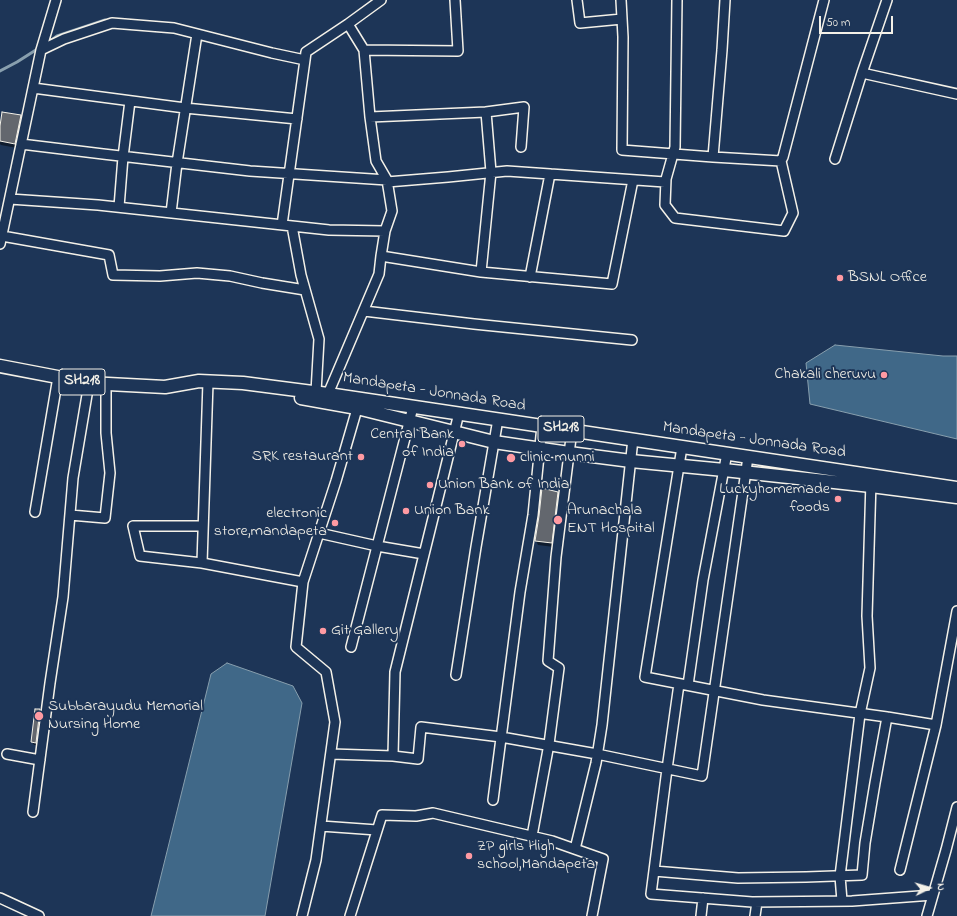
<!DOCTYPE html>
<style>
body{margin:0}
#map{position:relative;width:957px;height:916px;overflow:hidden;background:#1d3557;font-family:"Indie Flower",sans-serif}
canvas{display:block}
.north{position:absolute;left:909px;top:868px;width:40px;height:40px;-webkit-text-stroke:3px #1d3557;paint-order:stroke;rotate:85deg;font-size:11px;font-weight:700;line-height:16px;text-align:center;color:#f4f1e8}
.north::after{content:'';display:block;margin:auto;width:14px;height:18px;background:#f4f1e8;clip-path:polygon(50% 0,100% 100%,50% 72%,0 100%)}
.scale{position:absolute;left:819px;top:16px;width:74px;height:18px;box-sizing:border-box;border:2px solid #f4f1e8;border-top:0;padding-left:5px;font-size:12px;line-height:14px;white-space:nowrap;color:#f4f1e8;-webkit-text-stroke:3px #1d3557;paint-order:stroke}
</style>
<div id="map">
<canvas width="957" height="916"></canvas>
<div class="north">N</div>
<div class="scale">50 m</div>
</div>
<script>
const g = document.querySelector('canvas').getContext('2d');
g.lineJoin = 'round';
function fillPath(path, color) {
  g.fillStyle = color;
  g.fill(path, 'evenodd');
}
function poly(rows) {
  const path = new Path2D();
  for (const r of rows) {
    path.moveTo(r[0], r[1]);
    for (let i = 2; i < r.length; i += 2) path.lineTo(r[i], r[i + 1]);
  }
  return path;
}
function trace(path, color, width, dash) {
  g.strokeStyle = color;
  g.lineWidth = width;
  g.lineCap = dash ? 'butt' : 'round';
  g.setLineDash(dash || []);
  g.stroke(path);
}
function drawText(font, color, halo, rows, align = 'center') {
  g.font = font + ' "Indie Flower",sans-serif';
  g.lineWidth = 4;
  g.setLineDash([]);
  g.textBaseline = 'middle';
  g.strokeStyle = halo;
  g.fillStyle = color;
  for (const [text, x, y, turn = 0] of rows) {
    g.save();
    g.translate(x, y);
    g.rotate((+turn || 0) * Math.PI / 180);
    g.textAlign = isNaN(turn) ? turn : align;
    if (halo) g.strokeText(text, 0, 0);
    g.fillText(text, 0, 0);
    g.restore();
  }
}
const water = poly([
 [835,345,943,356,957,356,957,439,810,404,806,363,835,345],
 [227,663,293,686,302,703,265,916,151,916,211,674,227,663]
]);
const shadow = poly([
 [20,116,22,120,17,148,1,145,0,144,0,132],
 [557,493,560,498,554,547,538,545,536,541],
 [36,710,40,710,41,713,37,745,34,745,32,742]
]);
const stream = poly([
 [49,42,57,36,105,20],
 [0,71,17,62,39,48]
]);
const building = poly([
 [2,112,21,115,15,144,0,141,0,126,2,112],
 [542,488,558,492,552,543,535,541,539,516,542,488],
 [35,709,40,709,36,743,31,742,35,709]
]);
const minor = poly([
 [577,0,580,23,622,19],
 [621,0,623,37,622,150,713,157],
 [677,0,675,147,666,179,665,205,675,218,784,231,793,213,781,161,783,157,824,0],
 [725,0,722,50,713,157,781,161],
 [41,50,64,39,112,23,174,28,272,53,305,60,306,52,348,24,381,0],
 [364,50,458,51,455,0],
 [862,73,957,94],
 [33,88,185,108,297,119],
 [486,112,524,107,521,147],
 [370,117,486,112,491,172,481,272,381,256],
 [21,144,103,154,250,171,387,180],
 [835,159,862,73,887,0],
 [387,182,448,177,507,171,665,182],
 [10,199,98,205,329,230,385,231],
 [119,207,123,157,130,101],
 [171,213,177,163,197,34],
 [282,225,305,60],
 [292,226,301,275,319,339,316,392],
 [2,236,109,255,113,275,160,276,197,273,230,276,262,283,305,290],
 [0,244,41,50,56,0],
 [481,272,612,284,633,180],
 [530,277,550,174],
 [364,311,474,324,632,340],
 [208,382,202,563,303,582,336,481,359,402],
 [328,394,379,274,381,256,385,231,392,211,387,180,376,161,370,117,364,50,348,24],
 [682,447,645,677,763,700,887,717,936,725,957,611],
 [35,512,58,377],
 [70,515,105,518,110,473,106,433,106,384],
 [319,533,377,546,424,554],
 [202,563,140,556,133,526,203,526],
 [351,647,413,407],
 [456,675,476,547,498,419],
 [679,684,667,769,651,894,752,902,852,901,933,895],
 [688,685,703,580,727,453],
 [7,754,40,760],
 [331,754,393,756,395,672,459,413],
 [393,756,418,759,421,727,501,737,597,754,702,776,748,457],
 [493,800,520,592,533,515,542,426],
 [33,812,50,683,63,597,73,478,89,383],
 [321,826,377,830],
 [532,836,549,744,559,668,548,661,556,557,572,430],
 [575,849,596,763,602,725,633,439],
 [900,870,936,725],
 [654,871,738,878,806,877,862,875,865,843,875,783,887,717],
 [0,898,39,916],
 [842,901,840,876,860,714,870,668,867,616,871,481],
 [302,916,316,860,335,722,326,672,296,647,303,582],
 [350,916,382,815,416,816,433,813,552,841,603,859,592,916],
 [701,916,703,898],
 [755,916,757,902],
 [927,916,946,850,957,807]
]);
const major = poly([
 [0,366,89,383,165,387,199,381,243,383,328,394,957,488],
 [301,398,357,408,494,442,569,453,631,461,724,470,871,486,957,497]
]);
const markers = [
 [840,278,4,"#ff9aa2"],
 [884,375,4,"#ff9aa2"],
 [462,444,4,"#ff9aa2"],
 [361,457,4,"#ff9aa2"],
 [511,458,5,"#ff9aa2"],
 [430,485,4,"#ff9aa2"],
 [838,499,4,"#ff9aa2"],
 [406,511,4,"#ff9aa2"],
 [558,520,5,"#ff9aa2"],
 [335,523,4,"#ff9aa2"],
 [323,631,4,"#ff9aa2"],
 [39,716,5,"#ff9aa2"],
 [469,856,4,"#ff9aa2"]
];
const shields = [
 [82,382,46],
 [561,429,46]
];
const shieldNames = [
 ["SH218",82,382],
 ["SH218",561,429]
];
const poiNames = [
 ["BSNL Office",848,278],
 ["Chakali cheruvu",876,375,"right"],
 ["Central Bank",454,435,"right"],
 ["of India",454,453,"right"],
 ["SRK restaurant",353,457,"right"],
 ["clinic munni",520,458],
 ["Union Bank of India",438,485],
 ["Luckyhomemade",830,490,"right"],
 ["foods",830,508,"right"],
 ["Union Bank",414,511],
 ["Arunachala",567,511],
 ["ENT Hospital",567,529],
 ["electronic",327,514,"right"],
 ["store,mandapeta",327,532,"right"],
 ["Git Gallery",331,631],
 ["Subbarayudu Memorial",48,707],
 ["Nursing Home",48,725],
 ["ZP girls High",477,847],
 ["school,Mandapeta",477,865]
];
const streetNames = [
 ["Mandapeta - Jonnada Road",434,393,9],
 ["Mandapeta - Jonnada Road",754,441,8]
];
fillPath(water, '#406888');
trace(water, '#889fae', 1);
fillPath(shadow, '#0007');
trace(stream, '#889fae', 3);
fillPath(building, '#63676e');
trace(building, '#f4f1e8', 1);
trace(minor, '#f4f1e8', 12);
trace(major, '#f4f1e8', 15);
trace(minor, '#1d3557', 9);
trace(major, '#1d3557', 12);
for (const [x, y, r, color] of markers) {
  const dot = new Path2D();
  dot.arc(x, y, r, 0, 2 * Math.PI);
  g.fillStyle = color;
  g.fill(dot);
  trace(dot, '#1d3557', 1.5);
}
for (const [x, y, w] of shields) {
  const box = new Path2D();
  box.roundRect(x - w / 2, y - 13, w, 26, 3);
  g.fillStyle = '#1d3557';
  g.fill(box);
  trace(box, '#f4f1e8', 1);
}
drawText('bold 15px', '#f4f1e8', null, shieldNames);
drawText('16px', '#f4f1e8', '#1d3557', poiNames, 'left');
drawText('16px', '#f4f1e8', '#1d3557', streetNames);
</script>
